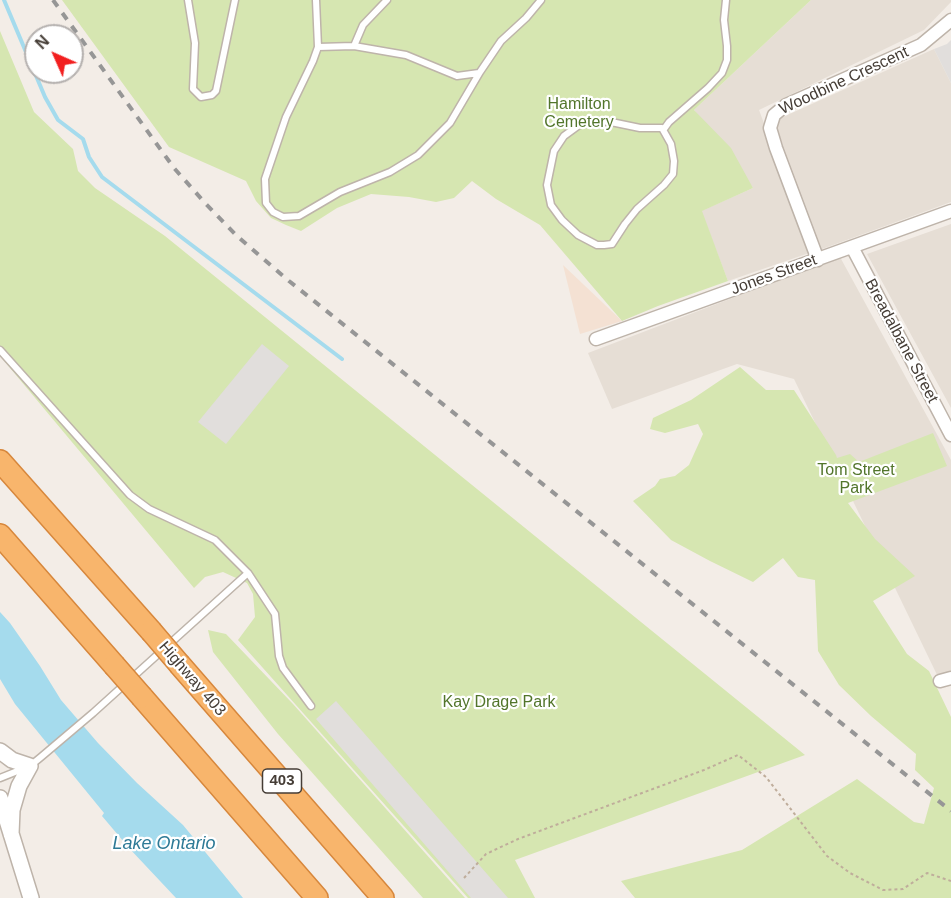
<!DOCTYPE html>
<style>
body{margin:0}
#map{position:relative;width:951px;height:898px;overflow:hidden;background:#f3ede7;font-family:Arial,sans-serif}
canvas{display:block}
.north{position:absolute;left:24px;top:24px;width:60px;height:60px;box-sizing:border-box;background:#fff;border:2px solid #b5b1af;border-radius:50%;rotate:315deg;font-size:16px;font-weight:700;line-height:24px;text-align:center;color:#453d36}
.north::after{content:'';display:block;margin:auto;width:21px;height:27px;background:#f21f1f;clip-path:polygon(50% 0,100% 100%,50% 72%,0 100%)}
</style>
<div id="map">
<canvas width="951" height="898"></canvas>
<div class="north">N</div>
</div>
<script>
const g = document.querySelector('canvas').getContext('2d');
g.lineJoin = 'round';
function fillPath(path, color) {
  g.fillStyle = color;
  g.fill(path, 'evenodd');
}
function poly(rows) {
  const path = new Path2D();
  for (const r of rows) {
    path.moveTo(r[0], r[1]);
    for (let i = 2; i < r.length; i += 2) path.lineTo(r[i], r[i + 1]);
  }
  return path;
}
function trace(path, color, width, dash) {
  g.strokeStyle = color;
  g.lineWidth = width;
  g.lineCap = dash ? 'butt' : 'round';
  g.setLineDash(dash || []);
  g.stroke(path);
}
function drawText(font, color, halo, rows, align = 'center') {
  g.font = font + ' Arial,sans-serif';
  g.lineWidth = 4.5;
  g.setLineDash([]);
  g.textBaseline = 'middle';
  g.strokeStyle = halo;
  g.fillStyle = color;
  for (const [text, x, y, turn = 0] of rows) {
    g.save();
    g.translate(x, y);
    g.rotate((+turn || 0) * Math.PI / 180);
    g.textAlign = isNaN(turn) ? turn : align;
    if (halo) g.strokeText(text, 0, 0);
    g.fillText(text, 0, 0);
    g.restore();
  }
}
const residential = poly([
 [811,0,951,0,951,2,924,30,759,110,812,252,728,281,701,211,753,188,694,110],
 [934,49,951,83,951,202,822,249,774,121],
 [951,224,951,408,867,254],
 [840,257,951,460,951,676,940,681,794,379,737,364,612,409,588,353]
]);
const commercial = poly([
 [563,265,622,321,580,334]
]);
const green = poly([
 [62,0,811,0,694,110,731,148,753,188,702,211,728,281,658,306,622,321,540,225,496,199,472,181,454,198,436,202,409,197,371,194,337,208,301,231,286,225,271,218,256,201,246,181,169,147],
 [0,31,34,112,73,149,78,171,95,188,165,236,805,755,515,860,535,898,468,898,238,640,255,617,253,594,247,583,223,572,205,577,194,588,0,356],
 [740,367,766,390,794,390,836,455,837,458,850,454,859,462,933,433,947,466,848,503,875,539,915,576,873,601,907,654,929,671,951,717,951,898,635,898,621,881,742,850,857,779,914,822,924,824,934,788,915,770,916,754,871,716,839,685,818,651,815,580,798,577,783,558,753,582,710,561,671,540,633,501,655,486,660,479,675,476,689,465,703,434,698,424,665,433,650,429,653,418,691,400],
 [208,630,226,634,293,704,465,898,423,898,278,734,213,652]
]);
const parking = poly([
 [951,40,951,83,934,49,947,44],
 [262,344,289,366,226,444,198,422],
 [336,701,508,898,471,898,316,719]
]);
const water = poly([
 [0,612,10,623,40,666,61,700,98,743,137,783,183,825,243,898,176,898,129,848,102,816,104,813,15,704,0,679]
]);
const stream = poly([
 [4,0,45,97,58,120,83,139,89,157,102,177,342,359]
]);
const path = poly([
 [464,878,486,854,518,839,704,770,738,755,766,777,827,856,850,873,883,890,903,889,927,873,951,881]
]);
const service = poly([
 [188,0,195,43,193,89,201,97,212,95,216,91,235,0],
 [316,0,318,47,313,61,286,117,265,179,266,203,273,212,283,217,299,216,340,192,390,172,418,155,450,123,480,72,501,41,526,18,541,0],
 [354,46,363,25,387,0],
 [318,47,354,46,406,55,457,76,479,73],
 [597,121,611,122,640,128,662,128,671,144,674,161,673,174,664,185,637,209,625,224,612,244,604,245,597,245,578,235,562,220,551,205,547,185,554,151,564,136,579,125,597,121],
 [664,129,669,122,708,88,722,73,727,60,727,46,724,20,726,0],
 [0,350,130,495,149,509,215,540,248,573,275,614,279,656,283,668,311,706],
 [0,778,30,766,41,757,93,713,248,573]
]);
const minor = poly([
 [852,247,951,435],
 [818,260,776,148,770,128,774,115,786,105,921,45,951,20],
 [596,339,951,211],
 [940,681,951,678]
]);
const tertiary = poly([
 [0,751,12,760,30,766,19,786,12,810,11,834],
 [0,798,31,898]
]);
const motorway = poly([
 [0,461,151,631],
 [0,535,114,665],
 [180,665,383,898],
 [142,697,317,898]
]);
const rail = poly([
 [53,0,174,168,205,203,237,236,289,281,951,811]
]);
const motorwayBridge = poly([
 [151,631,180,665],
 [114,665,142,697]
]);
const shields = [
 [282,781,39]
];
const shieldNames = [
 ["403",282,781]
];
const streetNames = [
 ["Woodbine Crescent",844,81,-25],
 ["Jones Street",774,275,-20],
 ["Breadalbane Street",901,341,62],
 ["Highway 403",192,679,49]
];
const parkNames = [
 ["Hamilton",579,105],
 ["Cemetery",579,123],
 ["Tom Street",856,471],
 ["Park",856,489],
 ["Kay Drage Park",499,703]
];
const waterNames = [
 ["Lake Ontario",164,844]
];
fillPath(residential, '#e6ded5');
fillPath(commercial, '#f4e1d3');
fillPath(green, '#d6e6b1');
fillPath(parking, '#e1dedc');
fillPath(water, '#a5dbed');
trace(stream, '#a5dbed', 4);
trace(service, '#beb4aa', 9);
trace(minor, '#beb4aa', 15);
trace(tertiary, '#beb4aa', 18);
trace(motorway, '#d7873c', 24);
trace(path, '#bfad9b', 2, [3, 3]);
trace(service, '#fff', 6);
trace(minor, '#fff', 12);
trace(tertiary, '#fff', 15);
trace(motorway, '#f8b56c', 21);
trace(rail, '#969696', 4, [8, 8]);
trace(motorwayBridge, '#d7873c', 24, []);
trace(motorwayBridge, '#f8b56c', 21);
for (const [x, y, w] of shields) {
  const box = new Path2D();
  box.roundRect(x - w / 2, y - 12, w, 24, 4.5);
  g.fillStyle = '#fff';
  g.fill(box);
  trace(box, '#453d36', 1.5);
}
drawText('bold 15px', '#453d36', null, shieldNames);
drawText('16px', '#453d36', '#fff', streetNames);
drawText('16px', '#52752b', '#fff', parkNames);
drawText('italic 18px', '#2e7a96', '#fff', waterNames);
</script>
